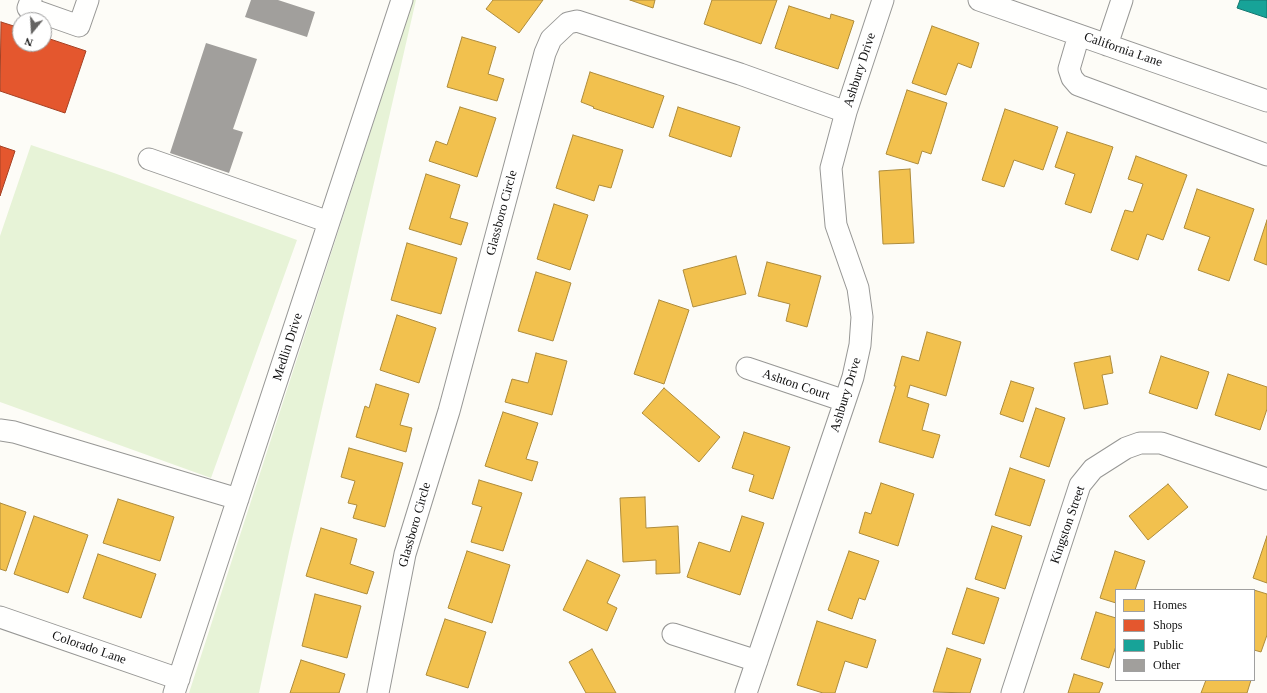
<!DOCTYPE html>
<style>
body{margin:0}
#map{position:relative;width:1267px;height:693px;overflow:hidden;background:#fdfcf7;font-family:Georgia,serif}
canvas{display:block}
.legend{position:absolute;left:1115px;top:589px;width:140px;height:92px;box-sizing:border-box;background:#fff;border:1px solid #a0a0a0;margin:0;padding:5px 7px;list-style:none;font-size:12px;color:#111}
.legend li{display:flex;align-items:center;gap:8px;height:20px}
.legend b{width:20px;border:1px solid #a0a0a0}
.north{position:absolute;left:12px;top:12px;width:40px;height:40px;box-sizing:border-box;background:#fff;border:1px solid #a0a0a0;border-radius:50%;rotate:198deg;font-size:11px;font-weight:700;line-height:16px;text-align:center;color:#111}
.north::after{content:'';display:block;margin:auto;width:14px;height:18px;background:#646362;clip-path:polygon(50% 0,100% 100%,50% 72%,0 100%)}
</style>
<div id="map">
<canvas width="1267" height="693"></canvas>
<ul class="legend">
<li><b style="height:11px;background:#f2c14e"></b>Homes</li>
<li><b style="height:11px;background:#e4572e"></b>Shops</li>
<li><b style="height:11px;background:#17a398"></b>Public</li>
<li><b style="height:11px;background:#a19f9c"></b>Other</li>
</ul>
<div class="north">N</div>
</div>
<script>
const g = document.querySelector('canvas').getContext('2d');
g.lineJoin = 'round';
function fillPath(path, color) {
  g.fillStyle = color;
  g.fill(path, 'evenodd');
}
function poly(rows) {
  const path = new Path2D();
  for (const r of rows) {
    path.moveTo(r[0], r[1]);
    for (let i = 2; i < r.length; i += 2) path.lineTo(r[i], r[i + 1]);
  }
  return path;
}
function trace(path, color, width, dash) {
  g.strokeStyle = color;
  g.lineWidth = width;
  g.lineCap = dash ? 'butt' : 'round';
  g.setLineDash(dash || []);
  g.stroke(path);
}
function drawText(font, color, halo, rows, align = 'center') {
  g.font = font + ' Georgia,serif';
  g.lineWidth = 4;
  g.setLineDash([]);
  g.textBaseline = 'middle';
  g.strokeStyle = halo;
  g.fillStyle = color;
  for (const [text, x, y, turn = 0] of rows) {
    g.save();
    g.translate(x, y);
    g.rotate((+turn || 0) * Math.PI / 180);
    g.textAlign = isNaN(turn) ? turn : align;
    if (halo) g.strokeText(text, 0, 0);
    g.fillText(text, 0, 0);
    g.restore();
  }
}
const green = poly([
 [413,0,416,0,289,552,259,693,189,693],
 [31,145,114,173,297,240,211,478,0,402,0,236]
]);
const homes = poly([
 [493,0,543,0,519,33,486,9,493,0],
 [630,0,655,0,653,8,630,0],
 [712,0,777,0,761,44,704,24,712,0],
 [789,6,830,19,831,14,854,21,838,69,775,48,789,6],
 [932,26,979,43,971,68,958,63,946,95,912,83,932,26],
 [462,37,496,47,488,74,504,79,497,101,447,87,462,37],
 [590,72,664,96,653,128,593,108,594,107,581,102,590,72],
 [907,90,947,103,931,154,922,151,918,164,886,154,907,90],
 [460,107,496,118,477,177,429,161,436,141,447,145,460,107],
 [678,107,740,127,731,157,669,136,678,107],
 [1005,109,1058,127,1043,170,1014,160,1004,187,982,180,1005,109],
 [1067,132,1113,147,1091,213,1065,204,1075,174,1055,167,1067,132],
 [573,135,623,150,611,188,599,185,594,201,556,188,573,135],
 [1136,156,1187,175,1163,240,1147,234,1138,260,1111,250,1125,210,1133,212,1143,184,1128,179,1136,156],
 [910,169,914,243,883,244,879,171,910,169],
 [426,174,460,185,450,218,468,223,461,245,409,229,426,174],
 [1197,189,1254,209,1229,281,1198,270,1210,237,1184,228,1197,189],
 [554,204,588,215,570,270,537,259,554,204],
 [1267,220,1267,265,1254,260,1267,220],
 [407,243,457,258,441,314,391,300,407,243],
 [736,256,746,294,693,307,683,270,736,256],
 [767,262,821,276,807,327,786,321,790,304,758,296,767,262],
 [536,272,571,283,553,341,518,331,536,272],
 [659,300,689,310,664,384,634,374,659,300],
 [397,315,436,328,419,383,380,370,397,315],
 [927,332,961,342,946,396,910,385,907,397,929,404,922,430,940,435,933,458,879,442,896,386,894,386,902,356,919,361,927,332],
 [536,353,567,361,552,415,505,402,512,379,528,383,536,353],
 [1110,356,1113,373,1102,375,1108,404,1084,409,1074,363,1110,356],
 [1161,356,1209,372,1197,409,1149,393,1161,356],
 [1228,374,1267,387,1267,409,1260,430,1215,415,1228,374],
 [1011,381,1034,388,1023,422,1000,414,1011,381],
 [376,384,409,394,400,425,412,428,406,452,356,437,365,406,369,408,376,384],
 [664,388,720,437,699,462,642,413,664,388],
 [1036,408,1065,418,1049,467,1020,457,1036,408],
 [503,412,538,423,526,459,538,462,532,481,485,466,503,412],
 [744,432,790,447,773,499,749,491,754,475,732,468,744,432],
 [349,448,403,463,385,527,353,518,357,505,348,503,355,481,341,477,349,448],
 [1010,468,1045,480,1030,526,995,515,1010,468],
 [479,480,522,493,503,551,471,542,482,507,472,504,479,480],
 [881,483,914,494,898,546,859,533,865,512,871,514,881,483],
 [1168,484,1188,507,1148,540,1129,516,1168,484],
 [645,497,646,528,678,526,680,573,656,574,656,560,623,562,620,498,645,497],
 [118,499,174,517,160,561,103,543,118,499],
 [0,503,26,512,6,571,0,569,0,503],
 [34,516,88,535,68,593,14,574,34,516],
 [742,516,764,523,740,595,687,577,699,542,730,552,742,516],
 [992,526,1022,536,1005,589,975,579,992,526],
 [321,528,357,539,350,564,374,572,367,594,306,576,321,528],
 [1267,536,1267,583,1253,578,1267,536],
 [467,551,510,565,492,623,448,608,467,551],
 [849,551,879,561,865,600,859,598,852,619,828,610,849,551],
 [1115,551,1145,561,1135,590,1116,590,1116,603,1100,598,1115,551],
 [98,554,156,574,141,618,83,598,98,554],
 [587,560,620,575,607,603,617,608,607,631,563,610,587,560],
 [967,588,999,598,984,644,952,634,967,588],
 [1254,590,1267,594,1267,635,1261,652,1254,650,1254,590],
 [315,594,361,606,347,658,302,646,315,594],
 [1096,612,1116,618,1116,646,1109,668,1081,659,1096,612],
 [445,619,486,632,468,688,426,675,445,619],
 [817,621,876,640,867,668,845,661,835,693,823,693,797,685,817,621],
 [947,648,981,659,970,693,933,692,947,648],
 [592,649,616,693,586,693,569,662,592,649],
 [301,660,345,674,339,693,290,693,301,660],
 [1074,674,1103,683,1099,693,1068,693,1074,674],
 [1206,680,1251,680,1247,693,1201,693,1206,680]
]);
const shops = poly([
 [1,22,20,28,20,44,44,44,44,37,86,51,65,113,0,91,1,22],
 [0,146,15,151,0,196,0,146]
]);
const public = poly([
 [1240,0,1267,0,1267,18,1237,8,1240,0]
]);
const building = poly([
 [251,0,278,0,315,12,307,37,245,17],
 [206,43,257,59,233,129,243,132,229,173,170,153]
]);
const minor = poly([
 [31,0,28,8,79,26,88,0],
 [979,0,1267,101],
 [1079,35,1069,69,1072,78,1078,85,1267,155],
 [1107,45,1122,0],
 [149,159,329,222],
 [747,368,845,401],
 [0,430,14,432,238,499],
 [0,617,179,679],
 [673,634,757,661],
 [174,693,402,0],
 [378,693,405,554,449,411,545,53,551,39,568,23,577,21,740,74,846,112],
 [746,693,845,401,853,377,860,345,862,317,858,288,836,225,831,168,846,112,883,0],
 [1012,693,1080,485,1093,469,1126,448,1140,443,1161,443,1267,479]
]);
const streetNames = [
 ["California Lane",1123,50,19],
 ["Ashbury Drive",860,70,-72],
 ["Glassboro Circle",502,213,-75],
 ["Medlin Drive",288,347,-72],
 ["Ashton Court",796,385,19],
 ["Ashbury Drive",846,395,-73],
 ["Glassboro Circle",415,525,-74],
 ["Kingston Street",1068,525,-71],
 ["Colorado Lane",89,648,19]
];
fillPath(green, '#e7f3d7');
fillPath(homes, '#f2c14e');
trace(homes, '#ae8c3c', 1);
fillPath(shops, '#e4572e');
trace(shops, '#a54225', 1);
fillPath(public, '#17a398');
trace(public, '#157770', 1);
fillPath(building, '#a19f9c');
trace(minor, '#979795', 23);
trace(minor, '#fffffe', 21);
drawText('13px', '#111', '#fff', streetNames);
</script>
